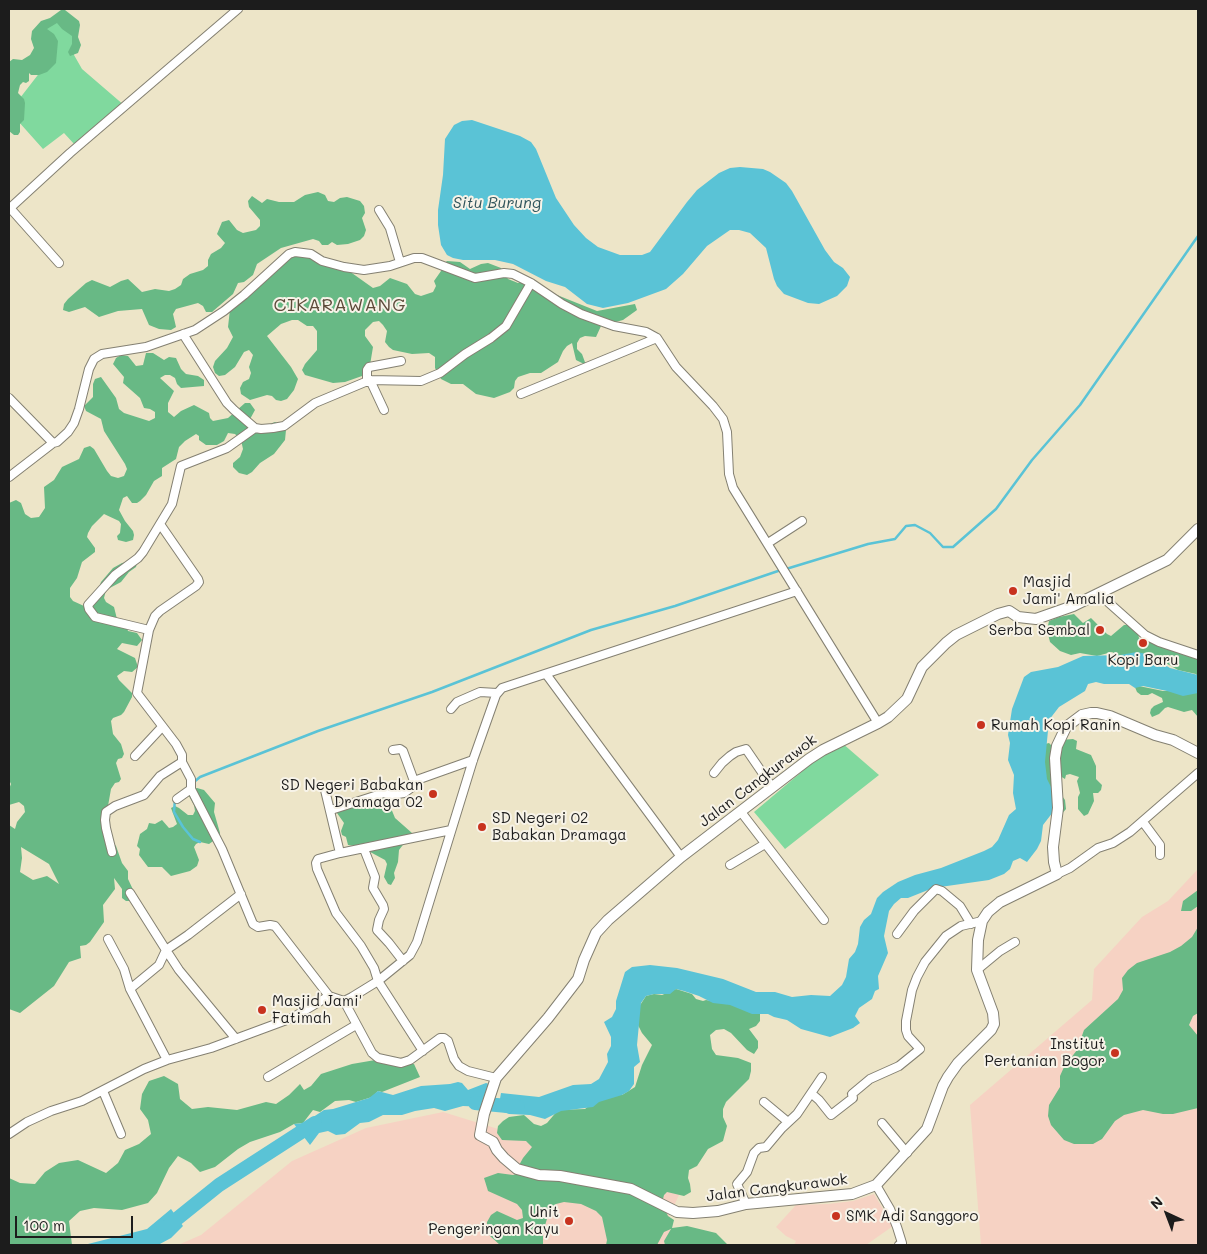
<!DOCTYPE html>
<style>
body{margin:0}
#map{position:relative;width:1207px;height:1254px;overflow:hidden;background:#ede5c8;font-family:Mali,sans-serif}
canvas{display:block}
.frame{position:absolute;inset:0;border:10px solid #1c1c1c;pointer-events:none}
.north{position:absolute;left:1142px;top:1189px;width:50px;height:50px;-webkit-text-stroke:4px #f7f3e8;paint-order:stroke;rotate:317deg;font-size:14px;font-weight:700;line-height:20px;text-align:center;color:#1c1c1c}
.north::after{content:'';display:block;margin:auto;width:18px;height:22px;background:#1c1c1c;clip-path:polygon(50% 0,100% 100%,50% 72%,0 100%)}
.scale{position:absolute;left:15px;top:1216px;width:118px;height:22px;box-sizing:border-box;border:2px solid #1c1c1c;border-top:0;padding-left:6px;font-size:15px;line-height:18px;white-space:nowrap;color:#1c1c1c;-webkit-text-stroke:4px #f7f3e8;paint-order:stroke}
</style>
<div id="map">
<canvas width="1207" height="1254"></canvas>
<div class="frame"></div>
<div class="north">N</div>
<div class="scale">100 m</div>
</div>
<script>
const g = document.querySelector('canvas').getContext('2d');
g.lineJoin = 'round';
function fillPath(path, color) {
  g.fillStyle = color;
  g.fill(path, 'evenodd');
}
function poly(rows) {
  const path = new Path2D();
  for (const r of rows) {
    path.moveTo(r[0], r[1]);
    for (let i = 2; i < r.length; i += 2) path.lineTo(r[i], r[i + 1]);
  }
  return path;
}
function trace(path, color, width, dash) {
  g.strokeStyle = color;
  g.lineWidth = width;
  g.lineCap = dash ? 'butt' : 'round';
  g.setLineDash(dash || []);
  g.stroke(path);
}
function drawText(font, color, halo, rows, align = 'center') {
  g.font = font + ' Mali,sans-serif';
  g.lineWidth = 4;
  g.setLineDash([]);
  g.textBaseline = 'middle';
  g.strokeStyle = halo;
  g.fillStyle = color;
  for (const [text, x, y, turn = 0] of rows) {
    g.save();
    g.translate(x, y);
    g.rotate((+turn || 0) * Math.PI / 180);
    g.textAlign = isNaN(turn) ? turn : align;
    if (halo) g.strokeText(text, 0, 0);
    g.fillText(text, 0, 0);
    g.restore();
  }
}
const built = poly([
 [1198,869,1198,1245,981,1245,970,1105,1092,1000,1094,969,1142,917,1168,901],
 [443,1112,683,1186,664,1228,725,1245,178,1245,201,1235,292,1161,366,1128],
 [874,1194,893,1226,866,1245,794,1245,796,1241,786,1236,776,1227,796,1205,828,1204,853,1201]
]);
const green = poly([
 [63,15,76,33,74,55,82,69,125,106,75,145,64,133,43,149,18,121,20,98,51,58,42,32],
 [842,743,879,775,785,849,754,812,818,758]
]);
const forest = poly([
 [61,10,65,10,79,21,80,25,78,37,81,45,78,53,70,56,68,52,72,44,72,36,62,29,57,23,47,29,54,34,58,41,56,63,47,72,39,75,31,75,29,73,29,81,26,83,23,82,20,85,18,93,24,99,25,103,24,120,20,124,20,132,18,135,14,135,9,131,9,62,13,59,22,60,30,55,34,48,31,39,32,31,41,21,50,18],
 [318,192,325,195,328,201,334,202,340,198,347,197,360,201,364,206,365,213,362,218,366,230,364,236,360,240,348,244,337,245,332,242,328,245,322,245,319,241,313,239,281,248,257,264,253,275,244,282,238,283,233,294,212,312,206,312,203,306,198,303,176,309,173,314,176,327,171,330,159,329,149,325,142,309,118,311,99,317,85,307,69,312,63,310,64,304,68,299,86,283,92,280,110,287,121,281,128,279,142,292,155,289,169,291,175,289,181,285,183,279,190,274,203,270,208,266,208,260,211,254,221,248,225,243,217,234,222,222,229,220,237,230,243,233,256,230,260,226,260,220,249,207,248,201,252,196,262,203,267,199,279,202,294,202,305,195],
 [294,255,314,256,329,267,342,266,373,288,380,286,390,278,407,284,415,294,421,296,433,292,436,286,434,281,441,271,442,265,447,261,460,262,470,269,481,264,488,263,501,268,508,279,518,283,530,279,536,281,550,295,557,295,597,311,635,304,637,310,623,320,601,326,596,337,585,336,580,338,577,343,577,349,582,354,586,365,576,360,572,343,567,346,563,351,558,362,541,373,530,373,518,377,515,381,514,388,510,392,494,398,476,394,463,384,451,384,441,379,435,368,435,357,429,353,412,354,393,350,389,347,385,342,387,331,383,325,379,321,373,322,365,330,365,336,373,347,369,371,370,380,362,376,345,382,333,383,305,375,302,370,305,364,317,350,317,331,313,326,307,326,298,320,292,320,281,324,267,336,291,367,298,379,294,390,287,399,281,401,276,400,272,396,267,395,250,400,241,394,240,388,243,382,249,379,251,373,249,367,253,355,249,350,244,352,235,367,225,375,219,376,215,373,213,367,215,361,227,348,233,337,228,327,230,309],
 [146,353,153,353,164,360,169,357,176,358,181,369,186,374,198,376,204,380,204,386,181,388,177,384,175,378,170,375,165,375,160,378,174,391,168,403,168,412,174,417,181,411,194,405,209,413,210,418,213,421,228,418,245,403,250,403,255,410,249,421,261,429,270,424,275,422,280,424,286,430,285,440,274,454,260,463,252,472,247,475,239,473,233,467,233,463,240,457,243,449,241,440,235,434,228,433,224,441,217,445,206,445,199,440,199,436,196,434,185,441,179,447,176,459,162,468,162,476,154,481,146,495,140,501,137,503,132,503,127,496,123,498,119,510,125,521,133,531,134,535,133,540,126,542,118,540,117,536,120,533,121,524,119,521,104,514,92,526,88,533,87,537,95,548,95,552,82,562,77,578,70,588,70,597,73,601,84,606,88,605,96,596,101,582,113,568,122,563,132,561,137,563,136,567,129,572,121,582,106,590,104,598,106,602,114,607,117,619,125,622,128,631,137,633,142,640,137,646,122,643,117,649,135,658,138,667,132,672,124,671,117,676,119,680,132,693,132,697,124,712,121,715,113,718,111,721,113,734,121,744,124,754,122,758,118,759,116,763,121,779,119,782,115,783,111,789,105,823,107,836,116,846,122,863,128,871,128,879,136,896,134,899,130,901,126,901,122,898,122,889,114,878,115,889,103,905,104,922,90,942,86,945,80,946,81,958,69,962,54,986,20,1013,9,1009,9,825,15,829,17,822,25,812,24,806,19,802,9,805,9,789,11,784,9,780,9,503,16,500,21,503,25,514,31,518,39,517,45,508,44,487,54,480,62,467,79,459,84,448,90,446,94,449,107,471,111,476,118,478,124,476,127,469,125,464,104,431,101,419,86,411,84,406,93,397,93,384,95,379,101,377,116,398,119,409,124,413,149,421,155,418,155,412,150,409,144,408,140,398,123,383,124,377,113,364,116,358,121,355,128,356,136,366,143,365],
 [21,847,49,864,59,884,47,876,33,880,20,872,22,858],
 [1074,614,1083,623,1091,618,1107,634,1111,636,1124,625,1128,625,1137,629,1139,638,1165,648,1198,659,1198,678,1196,674,1178,670,1162,661,1154,664,1121,658,1112,652,1097,656,1080,653,1071,655,1060,651,1050,642,1047,630,1049,621,1059,617],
 [1134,685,1163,691,1198,691,1198,717,1192,710,1184,712,1168,707,1165,708,1159,714,1152,717,1150,713,1151,709,1154,706,1163,702,1162,698,1152,693,1148,695,1141,695,1137,692],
 [1073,739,1077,741,1076,749,1091,755,1096,766,1096,779,1102,785,1101,790,1098,793,1093,793,1094,801,1088,814,1084,816,1078,809,1078,797,1080,793,1077,781,1079,777,1070,774,1066,775,1065,779,1055,773,1060,793,1065,800,1066,809,1060,816,1053,815,1049,811,1043,786,1045,744,1049,743,1052,746,1061,740],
 [197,788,204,790,215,803,214,812,220,833,219,837,209,844,200,842,196,844,194,847,199,860,197,866,190,871,171,876,162,867,148,867,139,855,140,849,137,846,140,834,147,829,149,823,155,824,162,820,169,828,173,827,177,824,171,808,175,806,179,808,188,815,193,815,195,811,194,805,189,796,193,789],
 [377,788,386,789,389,792,388,801,395,818,412,833,399,850,398,862,394,873,395,878,391,885,388,884,384,877,387,864,385,860,361,847,348,845,346,837,342,835,341,831,344,823,337,813,337,809,370,794],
 [1198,890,1198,906,1191,911,1181,911,1183,901],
 [1198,927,1198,1013,1193,1016,1189,1025,1198,1036,1198,1108,1173,1114,1163,1114,1143,1110,1124,1115,1115,1121,1102,1139,1093,1144,1074,1144,1064,1140,1051,1125,1048,1116,1049,1105,1060,1087,1060,1076,1064,1067,1077,1050,1084,1030,1118,999,1123,990,1122,978,1128,970,1137,963,1170,952,1181,946,1192,937],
 [676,989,692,994,696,999,703,1001,706,1000,722,1003,728,1000,760,1011,760,1021,756,1026,749,1029,758,1041,758,1048,754,1054,747,1050,731,1033,724,1029,716,1030,710,1035,712,1049,716,1055,738,1058,751,1063,751,1071,749,1079,726,1102,723,1109,723,1117,727,1126,723,1141,708,1149,697,1166,689,1170,688,1178,690,1184,691,1192,684,1196,667,1192,664,1195,662,1203,668,1216,674,1220,672,1228,687,1226,716,1233,728,1245,665,1245,664,1241,671,1229,664,1232,657,1245,606,1245,607,1240,602,1217,596,1211,581,1204,564,1202,556,1204,550,1209,543,1232,543,1245,500,1245,490,1236,487,1229,487,1222,491,1215,497,1211,517,1220,523,1218,522,1210,517,1204,488,1191,484,1178,498,1173,513,1175,519,1173,517,1169,523,1158,532,1147,526,1141,502,1140,497,1133,498,1126,503,1121,509,1117,524,1115,534,1124,541,1126,547,1123,558,1110,585,1109,602,1095,622,1095,635,1087,642,1065,652,1045,642,1033,636,1021,635,1013,646,996,654,994,662,995],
 [387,1058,396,1064,414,1064,420,1077,382,1092,378,1091,372,1097,356,1102,349,1100,335,1101,320,1112,313,1110,303,1123,294,1124,280,1132,250,1142,238,1149,215,1167,200,1172,191,1163,178,1156,169,1168,157,1193,148,1203,122,1210,94,1208,80,1211,69,1221,72,1245,9,1245,9,1178,20,1183,35,1184,45,1172,59,1163,78,1160,106,1173,118,1163,125,1150,139,1144,151,1134,148,1120,140,1109,142,1094,149,1081,164,1076,178,1084,180,1099,192,1109,208,1107,237,1110,266,1102,276,1104,289,1095,300,1084,304,1090,311,1086,321,1074,352,1064]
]);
const water = poly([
 [472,120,520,136,531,142,536,149,556,198,574,225,586,238,598,247,620,255,642,255,650,252,687,202,697,190,719,173,730,168,740,167,763,169,770,172,786,183,792,191,825,250,834,262,843,268,850,277,847,286,837,296,819,304,808,303,784,294,777,286,774,279,766,248,750,233,739,230,730,230,707,246,683,274,666,289,628,303,603,308,587,304,565,287,546,281,513,264,495,260,463,260,453,258,447,255,441,245,438,225,438,210,443,175,445,139,454,125,462,121],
 [1137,652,1146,654,1170,668,1198,675,1198,693,1183,696,1167,691,1143,686,1135,688,1129,684,1104,684,1096,682,1088,684,1085,691,1059,707,1049,720,1045,762,1047,779,1051,787,1053,812,1043,825,1041,841,1037,849,1027,862,1020,858,1013,861,1010,869,1004,874,989,880,933,888,908,898,901,898,894,904,889,911,884,936,888,953,878,976,879,989,875,991,872,999,859,1008,855,1016,860,1023,853,1028,830,1037,801,1029,787,1020,774,1017,768,1014,752,1014,730,1005,713,1003,699,996,684,991,676,989,670,994,654,994,646,996,641,1003,637,1045,640,1062,634,1067,634,1084,629,1091,622,1095,599,1102,593,1107,561,1111,545,1119,530,1115,509,1114,498,1110,501,1093,539,1097,573,1085,591,1084,599,1079,608,1062,607,1054,611,1046,611,1037,604,1022,612,1017,616,1009,616,1001,625,972,632,967,650,965,677,968,723,979,756,992,775,992,792,997,811,995,830,996,842,985,846,977,849,959,855,952,858,944,860,927,864,920,871,914,877,898,883,892,898,882,915,875,941,868,984,851,992,847,998,840,1009,815,1016,809,1013,793,1014,775,1008,760,1010,743,1008,735,1012,709,1024,677,1031,672,1058,667,1083,656,1120,655],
 [458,1082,462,1083,468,1090,486,1083,492,1085,484,1107,463,1106,445,1111,434,1108,415,1111,402,1115,383,1115,369,1122,360,1123,345,1134,336,1135,328,1131,319,1133,310,1145,294,1124,304,1123,324,1110,333,1109,369,1098,378,1091,393,1095,421,1086,450,1084],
 [171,1209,183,1226,171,1238,158,1245,84,1245,147,1229]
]);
const stream = poly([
 [786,569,868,544,895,539,906,526,915,525,930,533,943,547,953,547,996,509,1032,460,1080,405,1198,236],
 [194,782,200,777,318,731,432,692,591,630,675,606,781,570],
 [175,799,174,812,183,827,193,839,200,842]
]);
const river = poly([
 [475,1103,518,1107],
 [163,1230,219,1185,315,1123]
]);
const street = poly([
 [10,208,59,263],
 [9,209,70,153,238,9],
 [379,210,390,228,400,262],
 [183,334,227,403,234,410,255,428,261,429,273,428,284,426,315,403,370,380,421,381,440,373,465,354,491,338,506,326,531,283],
 [370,380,384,410],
 [367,382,367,370,369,367,401,361],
 [521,394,657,338],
 [9,398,53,443,57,442,68,432,74,423,79,409,89,369,94,359,102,354,146,347,195,330,224,311,244,295,289,254,295,252,311,254,322,261,344,267,364,270,390,266,414,258,422,258,475,278,504,273,513,274,531,283,562,304,581,314,614,326,646,332,657,338,676,367,713,406,723,419,727,432,729,474,733,488,878,723],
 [9,477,53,443],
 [160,524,198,579,199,582,196,586,160,611,155,616,149,630,137,693,176,744,182,755,182,762,191,779,191,789,222,849,253,924,258,927,270,925,275,926,329,996],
 [768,543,802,521],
 [1099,594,1145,635,1159,642,1198,655],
 [149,630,95,617,89,609,88,605,115,575,138,558,143,552,172,504,181,466,227,448,255,428],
 [546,674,681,857],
 [451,709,457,702,480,692,497,693],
 [393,750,400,749,403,751,414,781],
 [135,756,162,727],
 [714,773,722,763,730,756,736,752,746,749,772,787],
 [325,790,340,853,451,830],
 [177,799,191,789],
 [331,810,384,793,391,795,404,793,411,788,414,781,473,760],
 [741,812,824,920],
 [1143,822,1160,845,1160,855],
 [364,849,375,877,373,888,383,905,384,909,379,920,377,930,389,943,403,961],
 [112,852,106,828,105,820,106,812,115,806,144,795,160,776,182,762],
 [340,853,318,859,316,863,317,869,336,913,361,946,374,968,378,981,423,1051],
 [730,865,765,844],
 [1057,874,1070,868,1098,848,1113,843,1130,832,1198,773],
 [130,893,166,950,188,935,241,894],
 [897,934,914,911,936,889,942,891,960,906,971,924],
 [108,939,124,969,130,989,167,1060],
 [166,950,179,970,236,1039],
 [977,970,1000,951,1015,942],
 [130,989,159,965,166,950],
 [344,1001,372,1053,378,1058,401,1063,410,1060,440,1038,444,1038,448,1041,454,1059,459,1066,468,1071,496,1078],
 [268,1077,356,1025],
 [103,1091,121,1134],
 [812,1094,819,1100,831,1115,849,1101,853,1098,852,1094,870,1079,899,1066,920,1049,908,1036,906,1030,906,1021,912,990,917,977,925,962,946,936,961,926,982,921],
 [764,1102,788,1122],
 [882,1123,907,1153],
 [9,1134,27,1122,51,1111,82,1101,144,1069,167,1060,211,1048,292,1018,329,996,344,1001,352,997,378,981,410,955,417,942,473,760,496,695,502,688,797,591],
 [876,1185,890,1209,897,1227,902,1243,899,1245],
 [746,1204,737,1184,747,1172,754,1153,759,1148,766,1147,782,1128,797,1114,822,1077]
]);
const secondary = poly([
 [1198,529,1167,560,1073,606,1036,619,1018,617,1009,611,998,614,956,635,946,643,922,667,907,699,888,717,878,723,823,750,809,759,681,857,608,920,596,933,584,960,578,979,548,1018,496,1078,484,1114,480,1135,493,1142,497,1150,504,1158,517,1169,539,1175,560,1176,631,1189,677,1212,693,1213,718,1211,746,1204,852,1194,876,1185,927,1129,943,1086,948,1077,958,1063,991,1030,994,1024,993,1013,977,970,978,940,982,921,988,912,1000,902,1057,874,1054,862,1053,847,1058,808,1055,758,1057,746,1066,727,1082,715,1091,713,1097,713,1110,716,1155,735,1173,740,1198,753]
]);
const markers = [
 [1013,591,5,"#c8321e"],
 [1100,630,5,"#c8321e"],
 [1143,643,5,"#c8321e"],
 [981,725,5,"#c8321e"],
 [433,794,5,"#c8321e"],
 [482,827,5,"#c8321e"],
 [262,1010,5,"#c8321e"],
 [1115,1053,5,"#c8321e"],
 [836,1216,5,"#c8321e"],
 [569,1221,5,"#c8321e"]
];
const poiNames = [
 ["Masjid",1023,582],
 ["Jami' Amalia",1023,599],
 ["Serba Sembal",1090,630,"right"],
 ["Kopi Baru",1143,660,"center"],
 ["Rumah Kopi Ranin",991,725],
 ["SD Negeri Babakan",423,785,"right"],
 ["Dramaga 02",423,802,"right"],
 ["SD Negeri 02",492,818],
 ["Babakan Dramaga",492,835],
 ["Masjid Jami'",272,1001],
 ["Fatimah",272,1018],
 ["Institut",1105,1044,"right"],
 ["Pertanian Bogor",1105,1061,"right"],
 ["Unit",559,1212,"right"],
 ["Pengeringan Kayu",559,1229,"right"],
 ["SMK Adi Sanggoro",846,1216]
];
const streetNames = [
 ["Jalan Cangkurawok",758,781,-37],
 ["Jalan Cangkurawok",777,1188,-7]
];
const waterNames = [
 ["Situ Burung",497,203]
];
const quarterNames = [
 ["CIKARAWANG",340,305]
];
fillPath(built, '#f6d2c3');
fillPath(green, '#80d99e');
fillPath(forest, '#68b985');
fillPath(water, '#5ac3d6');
trace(stream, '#5ac3d6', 2.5);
trace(river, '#5ac3d6', 14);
trace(street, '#848072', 10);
trace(secondary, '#848072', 12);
trace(street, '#fff', 8);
trace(secondary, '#fff', 10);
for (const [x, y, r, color] of markers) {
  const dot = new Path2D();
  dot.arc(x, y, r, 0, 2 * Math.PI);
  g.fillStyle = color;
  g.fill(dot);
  trace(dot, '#f7f3e8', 2);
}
drawText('15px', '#1c1c1c', '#f7f3e8', poiNames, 'left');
drawText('15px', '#1c1c1c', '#f7f3e8', streetNames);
drawText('italic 16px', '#32565d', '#f7f3e8', waterNames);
g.letterSpacing = '1px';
drawText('18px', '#5d4b3a', '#f7f3e8', quarterNames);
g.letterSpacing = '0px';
</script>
